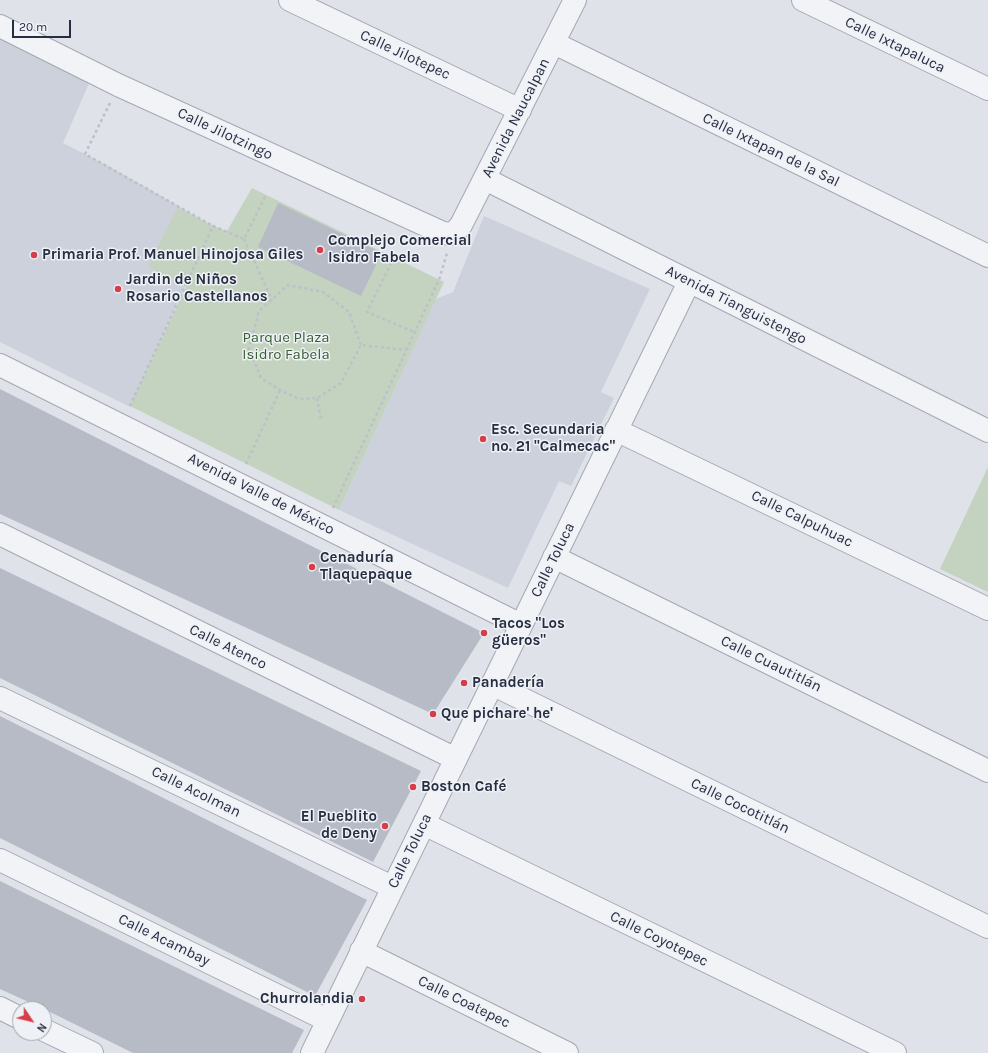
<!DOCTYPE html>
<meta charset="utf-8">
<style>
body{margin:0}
#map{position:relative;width:988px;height:1053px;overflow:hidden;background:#dfe2e9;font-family:Karla,sans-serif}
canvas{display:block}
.north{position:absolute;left:12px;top:1001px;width:40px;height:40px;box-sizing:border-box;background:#eef1f6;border:1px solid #9ea3ae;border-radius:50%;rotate:125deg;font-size:11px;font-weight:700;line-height:16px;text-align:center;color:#272e41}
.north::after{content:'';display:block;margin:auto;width:14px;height:18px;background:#d53d48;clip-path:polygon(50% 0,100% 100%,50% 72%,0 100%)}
.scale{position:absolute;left:12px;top:20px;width:59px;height:18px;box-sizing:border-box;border:2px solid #272e41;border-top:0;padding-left:5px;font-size:12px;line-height:14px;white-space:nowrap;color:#272e41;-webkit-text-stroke:3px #eef1f6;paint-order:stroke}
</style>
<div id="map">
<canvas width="988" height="1053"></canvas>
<div class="north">N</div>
<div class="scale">20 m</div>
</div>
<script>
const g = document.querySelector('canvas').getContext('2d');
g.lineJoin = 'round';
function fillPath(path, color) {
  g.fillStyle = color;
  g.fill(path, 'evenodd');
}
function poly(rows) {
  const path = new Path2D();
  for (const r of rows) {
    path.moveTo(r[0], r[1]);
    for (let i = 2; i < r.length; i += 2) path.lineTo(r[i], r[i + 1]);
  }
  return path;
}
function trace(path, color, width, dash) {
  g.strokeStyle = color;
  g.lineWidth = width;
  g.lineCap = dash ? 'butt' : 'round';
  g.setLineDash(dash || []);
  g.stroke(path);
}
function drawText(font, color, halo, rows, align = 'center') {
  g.font = font + ' Karla,sans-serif';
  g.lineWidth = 3;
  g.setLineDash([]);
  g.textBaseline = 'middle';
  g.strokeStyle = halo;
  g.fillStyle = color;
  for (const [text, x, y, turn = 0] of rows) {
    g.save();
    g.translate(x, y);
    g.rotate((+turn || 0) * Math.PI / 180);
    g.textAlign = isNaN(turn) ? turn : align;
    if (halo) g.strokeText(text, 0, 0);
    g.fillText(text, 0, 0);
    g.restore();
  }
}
const built = poly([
 [0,37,90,81,63,143,110,167,213,226,130,407,0,342],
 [484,216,650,289,601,392,614,398,571,486,559,481,508,588,339,510,436,299,453,292]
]);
const green = poly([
 [252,188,444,282,339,510,130,406,187,285,148,267,177,208,213,226,227,231],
 [988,467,988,592,940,569]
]);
const building = poly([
 [278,203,382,253,361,296,258,247],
 [0,389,484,633,433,714,0,514],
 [0,568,421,771,373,862,0,678],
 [0,716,367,900,315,996,0,838],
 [0,881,304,1030,292,1053,133,1053,44,1009,0,989]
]);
const path = poly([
 [110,103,85,154,213,226],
 [244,239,272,300],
 [394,257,367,312,414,332],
 [361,345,349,312,323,292,288,285,259,311,249,348,261,378,280,390,299,399,317,398,341,383,361,345,406,350],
 [317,398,321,419],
 [130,406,213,226,244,239,266,195],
 [246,464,280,390],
 [333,508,439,280,447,253]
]);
const minor = poly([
 [290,0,520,110],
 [803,0,988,89],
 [0,26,118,85,443,233,453,234,461,225,575,0],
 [554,43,988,256],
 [485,179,988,431],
 [0,365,521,625],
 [616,430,988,609],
 [0,534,456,759],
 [554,557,988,771],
 [492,684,988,927],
 [0,698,392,887],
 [424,824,895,1053],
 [0,860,327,1020],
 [361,951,567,1053],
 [0,1008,20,1018],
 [44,1030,92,1053],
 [312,1053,689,282]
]);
const markers = [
 [320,250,4,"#d53d48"],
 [34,255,4,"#d53d48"],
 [118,289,4,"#d53d48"],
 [483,439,4,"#d53d48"],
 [312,567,4,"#d53d48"],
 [484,633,4,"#d53d48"],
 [464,683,4,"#d53d48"],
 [433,714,4,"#d53d48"],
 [413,787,4,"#d53d48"],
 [385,826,4,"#d53d48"],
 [362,999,4,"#d53d48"]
];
const streetNames = [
 ["Calle Ixtapaluca",895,45,26],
 ["Calle Jilotepec",405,55,25],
 ["Avenida Naucalpan",516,118,-63],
 ["Calle Jilotzingo",225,134,25],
 ["Calle Ixtapan de la Sal",771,150,26],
 ["Avenida Tianguistengo",736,305,27],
 ["Avenida Valle de México",261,494,27],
 ["Calle Calpuhuac",802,519,26],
 ["Calle Toluca",553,560,-64],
 ["Calle Atenco",228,647,26],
 ["Calle Cuautitlán",771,664,26],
 ["Calle Acolman",196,792,26],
 ["Calle Cocotitlán",740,806,26],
 ["Calle Toluca",410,851,-64],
 ["Calle Coyotepec",659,939,26],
 ["Calle Acambay",164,940,26],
 ["Calle Coatepec",464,1002,26]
];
const poiNames = [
 ["Complejo Comercial",328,241],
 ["Isidro Fabela",328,258],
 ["Primaria Prof. Manuel Hinojosa Giles",42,255],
 ["Jardin de Niños",126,280],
 ["Rosario Castellanos",126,297],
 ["Esc. Secundaria",491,430],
 ["no. 21 \"Calmecac\"",491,447],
 ["Cenaduría",320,558],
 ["Tlaquepaque",320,575],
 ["Tacos \"Los",492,624],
 ["güeros\"",492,641],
 ["Panadería",472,683],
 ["Que pichare' he'",441,714],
 ["Boston Café",421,787],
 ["El Pueblito",377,817,"right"],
 ["de Deny",377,834,"right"],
 ["Churrolandia",354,999,"right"]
];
const parkNames = [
 ["Parque Plaza",286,338],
 ["Isidro Fabela",286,355]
];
fillPath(built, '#cdd1db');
fillPath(green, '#c3d3bf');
fillPath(building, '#b6bbc6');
trace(minor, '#a4a8b3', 24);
trace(path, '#bdc0c8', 2.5, [3, 3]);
trace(minor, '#f2f3f7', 22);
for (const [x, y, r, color] of markers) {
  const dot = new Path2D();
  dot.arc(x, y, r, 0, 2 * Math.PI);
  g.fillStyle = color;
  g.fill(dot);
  trace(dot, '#eef1f6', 1.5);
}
drawText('15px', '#272e41', '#eef1f6', streetNames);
drawText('bold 15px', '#272e41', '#eef1f6', poiNames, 'left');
drawText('15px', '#385d33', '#eef1f6', parkNames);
</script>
